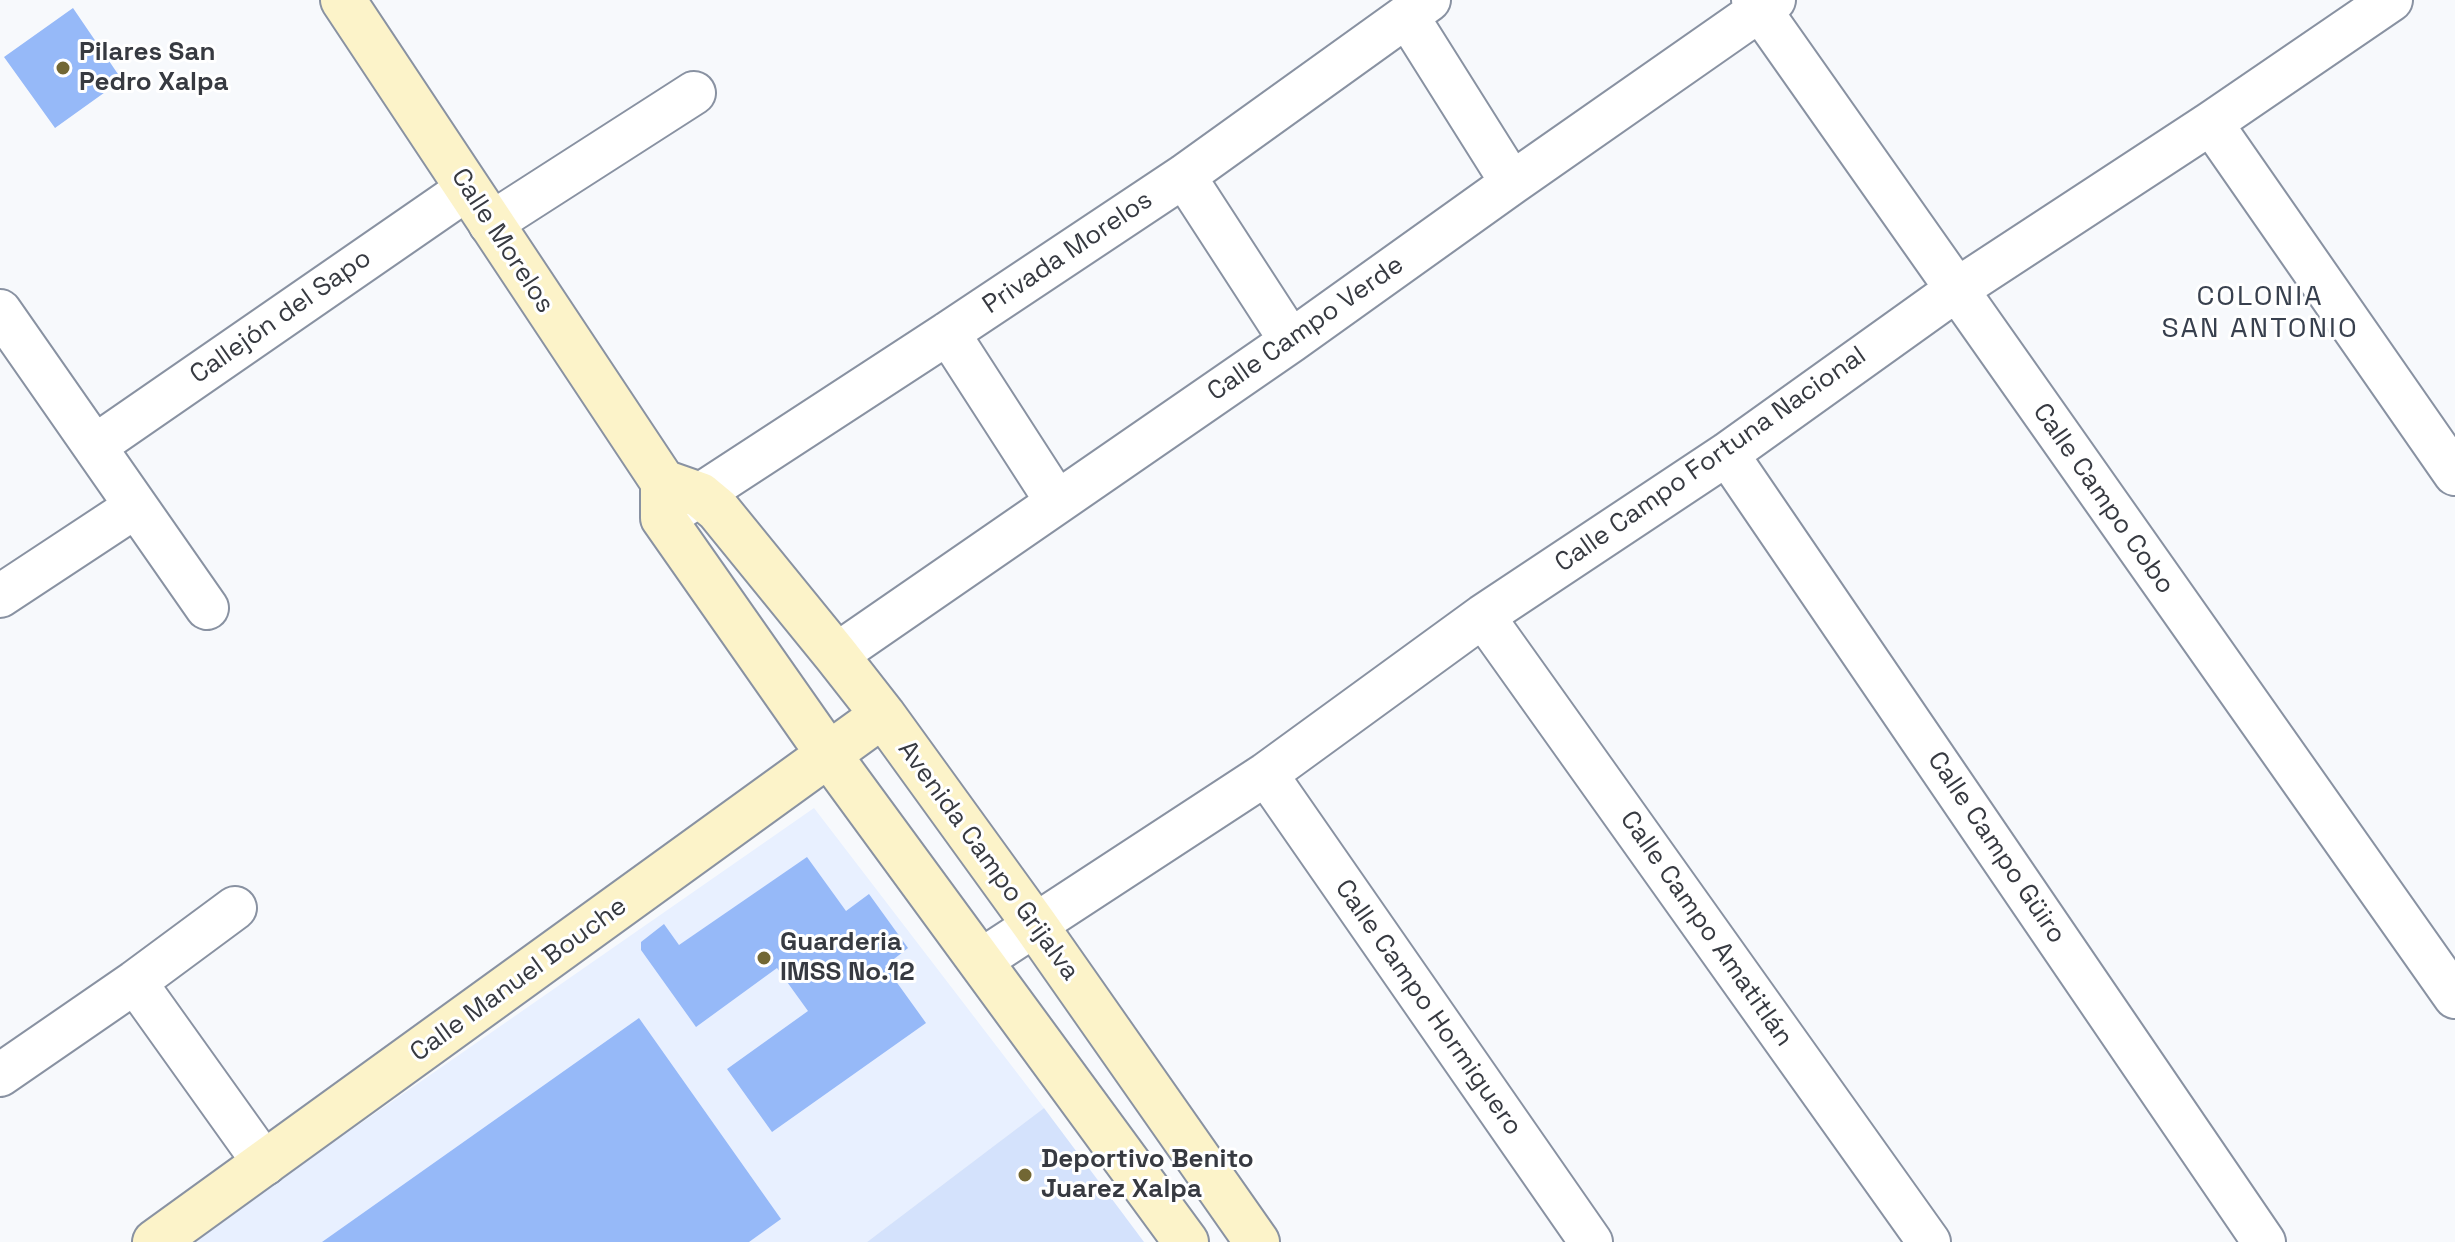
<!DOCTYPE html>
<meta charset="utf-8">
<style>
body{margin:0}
canvas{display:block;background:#f7f9fc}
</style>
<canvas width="2455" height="1242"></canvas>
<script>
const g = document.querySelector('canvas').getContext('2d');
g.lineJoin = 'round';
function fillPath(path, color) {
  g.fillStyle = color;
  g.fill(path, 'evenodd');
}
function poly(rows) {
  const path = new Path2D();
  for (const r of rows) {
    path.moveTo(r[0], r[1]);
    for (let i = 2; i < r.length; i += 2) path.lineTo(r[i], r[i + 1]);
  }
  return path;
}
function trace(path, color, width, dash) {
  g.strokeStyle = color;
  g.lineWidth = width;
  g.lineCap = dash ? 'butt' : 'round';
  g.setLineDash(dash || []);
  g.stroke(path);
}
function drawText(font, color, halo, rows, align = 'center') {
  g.font = font + ' "Space Grotesk",sans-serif';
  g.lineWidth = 6;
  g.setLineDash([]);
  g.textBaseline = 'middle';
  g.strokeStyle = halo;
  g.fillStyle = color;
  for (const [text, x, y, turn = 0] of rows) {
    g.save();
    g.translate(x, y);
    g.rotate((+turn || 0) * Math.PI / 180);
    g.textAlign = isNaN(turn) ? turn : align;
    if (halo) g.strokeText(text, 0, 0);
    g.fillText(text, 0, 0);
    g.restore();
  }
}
const built = poly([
 [814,808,1044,1108,867,1242,190,1242]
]);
const green = poly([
 [1044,1108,1144,1242,867,1242]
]);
const building = poly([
 [73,8,122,80,55,128,4,57],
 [807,857,846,911,869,894,908,948,885,966,926,1023,772,1132,727,1069,808,1011,777,968,696,1027,641,950,641,942,664,924,679,945],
 [639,1018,781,1219,749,1242,322,1242]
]);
const street = poly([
 [1753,0,2455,997],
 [1407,16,1512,183],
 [2211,123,2455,474],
 [1184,176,1291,341],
 [490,224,694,93],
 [0,311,207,608],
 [948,333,1057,502],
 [95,446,467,189],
 [1727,454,2264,1242],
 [672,513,948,333,1184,176,1429,0],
 [0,596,135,507],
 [1483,616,1929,1242],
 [836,655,1291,341,1512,183,1774,0],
 [1266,774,1591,1242],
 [980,961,1266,774,1483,616,1727,454,1956,290,2211,123,2391,0],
 [135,982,265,1164],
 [0,1075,135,982,235,908]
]);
const secondary = poly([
 [343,0,663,482,663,518,829,755,1186,1242],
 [663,482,700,495,718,510,836,655,883,715,1035,925,1257,1242],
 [155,1242,883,715]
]);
const markers = [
 [63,68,8,"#726734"],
 [764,958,8,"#726734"],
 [1025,1175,8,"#726734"]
];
const poiNames = [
 ["Pilares San",79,53],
 ["Pedro Xalpa",79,83],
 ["Guarderia",780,943],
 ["IMSS No.12",780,973],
 ["Deportivo Benito",1041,1160],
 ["Juarez Xalpa",1041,1190]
];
const streetNames = [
 ["Calle Morelos",502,241,57],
 ["Privada Morelos",1068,253,-34],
 ["Callejón del Sapo",281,317,-35],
 ["Calle Campo Verde",1306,329,-35],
 ["Calle Campo Fortuna Nacional",1711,460,-35],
 ["Calle Campo Cobo",2103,499,55],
 ["Calle Campo Güiro",1996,848,56],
 ["Avenida Campo Grijalva",988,861,54],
 ["Calle Campo Amatitlán",1706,929,55],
 ["Calle Manuel Bouche",519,980,-36],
 ["Calle Campo Hormiguero",1428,1008,55]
];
const neighbourhoodNames = [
 ["COLONIA",2260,297],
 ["SAN ANTONIO",2260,329]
];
fillPath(built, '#e8f0ff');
fillPath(green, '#d4e2fc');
fillPath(building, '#96b9f8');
trace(street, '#8992a2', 46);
trace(secondary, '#8992a2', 48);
trace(street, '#fff', 42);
trace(secondary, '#fcf3c9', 44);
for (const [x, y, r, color] of markers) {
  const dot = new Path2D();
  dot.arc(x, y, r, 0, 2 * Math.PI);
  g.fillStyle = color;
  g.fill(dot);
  trace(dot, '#fff', 3);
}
drawText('bold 26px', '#373a41', '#fff', poiNames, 'left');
drawText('26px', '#373a41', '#fff', streetNames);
g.letterSpacing = '2px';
drawText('28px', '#38404e', '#fff', neighbourhoodNames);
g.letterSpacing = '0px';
</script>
